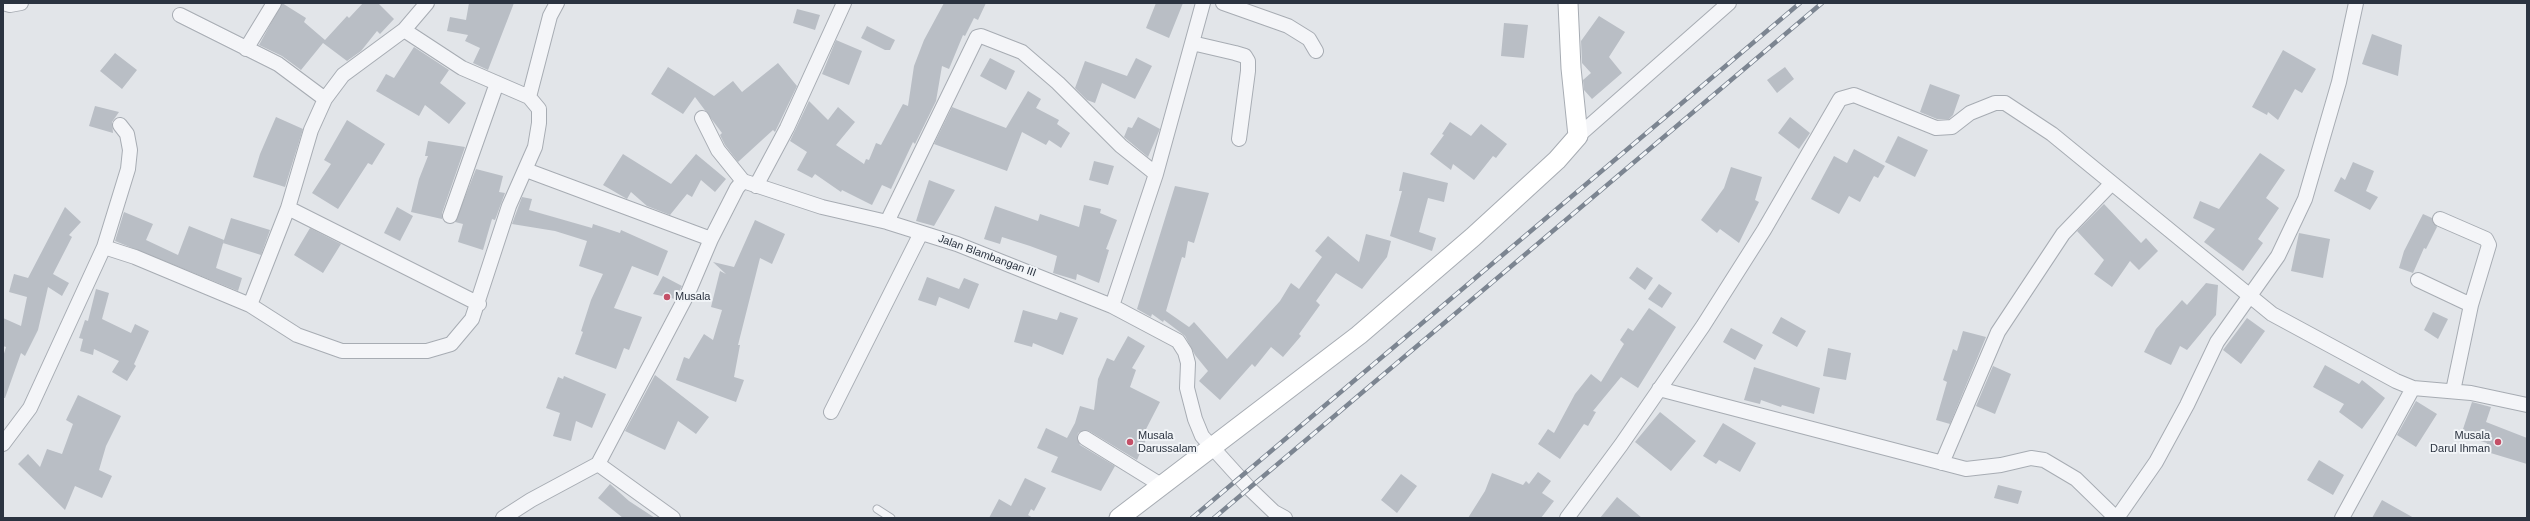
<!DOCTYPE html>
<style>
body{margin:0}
#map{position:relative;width:2530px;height:521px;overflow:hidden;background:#e2e5e9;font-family:Arial,sans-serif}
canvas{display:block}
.frame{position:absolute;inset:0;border:4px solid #2b3340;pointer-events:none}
</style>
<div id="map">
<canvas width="2530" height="521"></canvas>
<div class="frame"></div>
</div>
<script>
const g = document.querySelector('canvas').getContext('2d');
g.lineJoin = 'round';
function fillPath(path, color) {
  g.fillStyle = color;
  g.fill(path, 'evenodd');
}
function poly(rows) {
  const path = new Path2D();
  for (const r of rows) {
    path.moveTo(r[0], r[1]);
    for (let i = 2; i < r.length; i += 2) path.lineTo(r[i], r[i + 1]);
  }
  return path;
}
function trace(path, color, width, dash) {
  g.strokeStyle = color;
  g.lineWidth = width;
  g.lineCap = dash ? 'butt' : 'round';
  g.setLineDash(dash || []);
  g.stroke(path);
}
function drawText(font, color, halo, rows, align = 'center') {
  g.font = font + ' Arial,sans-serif';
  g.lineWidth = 4;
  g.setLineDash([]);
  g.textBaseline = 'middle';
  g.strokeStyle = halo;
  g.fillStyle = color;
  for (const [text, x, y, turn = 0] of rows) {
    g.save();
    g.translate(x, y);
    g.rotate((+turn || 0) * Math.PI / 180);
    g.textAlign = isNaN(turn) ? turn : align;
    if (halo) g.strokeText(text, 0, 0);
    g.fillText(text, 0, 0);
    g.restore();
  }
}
const building = poly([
 [282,3,306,18,304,22,325,40,347,16,349,18,363,3,378,3,394,19,380,34,377,31,361,51,347,61,323,43,301,70,282,56,259,45],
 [469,3,514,3,488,70,473,63,480,48,465,41,468,35,447,31,450,17,466,20],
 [944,3,986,3,978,20,974,18,965,36,963,35,949,69,942,66,936,101,915,144,913,142,891,189,882,185,872,205,842,190,841,192,815,174,812,178,797,170,807,152,790,141,809,101,828,120,838,107,855,122,836,145,864,164,866,159,869,160,876,143,881,145,903,104,908,106,914,66,924,40],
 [1156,3,1183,3,1169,38,1146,28],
 [797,9,820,15,815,30,793,23],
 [1599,16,1625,32,1609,57,1622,73,1592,99,1584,90,1583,80,1591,73,1582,63,1581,41],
 [1504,23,1528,25,1524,58,1501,56],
 [867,26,895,40,890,50,885,50,861,38],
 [2372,34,2402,45,2398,76,2362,64],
 [836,40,862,51,849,85,822,74],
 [414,47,449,70,440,83,466,103,449,124,425,105,419,116,376,91,386,74,394,78],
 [2283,50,2316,69,2302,93,2295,89,2278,120,2268,112,2267,115,2252,107],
 [115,53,137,70,122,89,100,71],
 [990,58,1015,71,1006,90,980,76],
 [1136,58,1152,66,1135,99,1102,83,1095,103,1087,100,1075,88,1085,61,1127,76],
 [778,63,797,86,775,132,773,130,738,162,725,145,720,135,722,133,695,97,683,114,651,94,668,67,714,96,733,81,742,92],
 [1785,67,1794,79,1777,93,1767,80],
 [1930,84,1960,95,1953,115,1949,119,1937,119,1920,112],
 [1028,91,1041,99,1036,108,1059,120,1057,124,1070,133,1061,148,1049,140,1046,145,1022,132,1007,171,934,144,952,107,1006,128],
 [95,106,119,112,112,122,113,133,89,126],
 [276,117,303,129,285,187,253,177,260,154],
 [1138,117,1160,129,1148,157,1124,137,1128,127,1132,128],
 [1790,117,1810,133,1799,149,1778,133],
 [347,120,385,144,372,165,368,163,338,209,312,193,331,164,324,160],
 [1450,122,1471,136,1481,124,1507,144,1496,158,1493,156,1474,180,1453,164,1451,170,1430,154,1444,135,1442,134],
 [1898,136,1928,150,1915,177,1885,162],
 [428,141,465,147,442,213,442,219,411,212,419,179,428,156,425,156],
 [1854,149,1885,166,1878,178,1874,176,1860,202,1849,196,1839,214,1811,199,1834,156,1847,163],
 [2260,153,2285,170,2266,198,2279,208,2258,239,2263,243,2243,271,2204,242,2215,229,2193,218,2200,201,2219,209],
 [623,154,671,184,696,154,726,179,715,192,701,180,692,197,687,194,670,215,647,206,631,192,627,199,603,185],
 [1094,161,1114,166,1108,185,1089,180],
 [2353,162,2374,171,2366,191,2378,197,2370,210,2334,191,2341,177,2345,180],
 [1731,167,1762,177,1755,200,1759,202,1739,243,1720,229,1717,233,1701,220,1724,188],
 [476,169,503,176,499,192,505,193,495,220,492,219,483,250,458,242,463,224,455,222],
 [1403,172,1448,183,1444,202,1428,198,1419,232,1436,238,1432,251,1390,236,1402,191,1399,191],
 [929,180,955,190,934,226,916,221],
 [1175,186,1209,193,1194,243,1188,241,1185,258,1182,257,1166,311,1189,327,1194,322,1227,359,1280,301,1291,283,1299,289,1322,257,1315,251,1328,236,1359,262,1366,234,1391,241,1387,257,1362,289,1336,273,1316,301,1320,305,1299,334,1301,336,1283,357,1271,347,1255,367,1252,364,1220,400,1199,381,1208,371,1195,355,1185,336,1164,320,1163,322,1152,314,1151,317,1137,309],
 [522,197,532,199,529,210,592,228,593,224,620,233,621,230,668,251,658,276,632,266,614,308,642,317,629,350,624,348,616,369,575,354,583,332,581,331,591,300,603,274,579,266,587,241,555,231,512,224],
 [2104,204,2141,243,2146,238,2158,251,2139,270,2130,261,2112,287,2094,274,2104,260,2077,231],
 [1084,205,1101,209,1100,213,1117,220,1106,249,1109,250,1099,283,1077,274,1076,280,1053,273,1057,256,1030,246,1002,237,1000,244,984,239,995,206,1038,221,1040,214,1079,227],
 [65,207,81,222,69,235,72,237,53,274,69,283,62,296,48,287,38,330,25,356,21,353,5,398,3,398,3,357,6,347,3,346,3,318,21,326,27,297,9,292,14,274,28,278],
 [397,207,413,216,400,241,384,233],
 [124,212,153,224,146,240,178,255,189,226,224,240,216,268,242,278,238,291,115,241],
 [2423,214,2432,218,2437,227,2426,249,2424,248,2413,273,2399,268,2404,251],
 [231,218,270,230,261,255,223,243],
 [755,220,785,234,772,264,760,258,738,345,740,345,734,377,744,380,736,402,676,380,684,357,689,359,704,334,713,340,722,310,711,307,720,271,726,274,713,262,734,267],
 [310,228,341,244,323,273,294,255],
 [2299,233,2330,239,2323,278,2291,271],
 [1637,267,1653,278,1645,290,1629,278],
 [663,276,682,286,675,299,653,294],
 [927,277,959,289,964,278,979,284,969,309,939,297,936,306,918,300],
 [2206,283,2218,285,2216,315,2187,350,2180,346,2171,365,2144,352,2156,329,2182,300,2187,305],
 [1659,284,1672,293,1662,308,1648,299],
 [96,289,109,293,102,319,131,333,135,324,149,331,134,364,136,366,127,381,112,372,119,361,94,349,93,355,80,351,83,339,79,338,85,320,88,321],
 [1649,308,1676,327,1638,388,1621,377,1593,411,1596,412,1588,426,1584,424,1560,459,1538,444,1548,429,1554,433,1575,394,1591,374,1601,382,1624,344,1620,340,1628,328,1633,331],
 [1023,310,1057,320,1060,312,1078,318,1063,355,1033,343,1032,347,1014,342],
 [2433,312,2448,319,2438,339,2424,330],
 [1781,317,1806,331,1797,347,1772,333],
 [2247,318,2265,331,2241,364,2223,350],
 [1731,328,1763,345,1755,360,1723,342],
 [1963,331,1986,337,1950,424,1936,420,1947,382,1943,380,1953,349,1957,351],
 [1128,336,1145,346,1132,368,1136,370,1130,387,1160,402,1144,433,1148,435,1137,460,1089,431,1085,430,1078,433,1077,438,1080,445,1115,466,1101,491,1051,472,1058,457,1037,448,1046,428,1067,438,1075,423,1080,406,1094,410,1098,379,1107,358,1114,361],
 [1828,348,1851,353,1846,380,1823,376],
 [2325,365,2359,384,2362,380,2385,398,2362,429,2339,412,2344,404,2313,387],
 [1993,366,2011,374,1995,414,1976,406],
 [1754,367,1820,388,1814,414,1782,405,1781,407,1761,400,1760,404,1744,400],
 [655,375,709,417,696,434,678,421,665,450,625,431],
 [564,376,606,394,592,428,576,421,571,441,553,436,560,413,546,408,558,377,563,379],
 [78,395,121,416,106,446,99,470,112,476,102,498,75,486,65,510,18,464,28,454,40,467,47,449,62,454,73,424,66,420],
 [2416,401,2437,414,2416,447,2397,435],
 [2472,402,2491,407,2486,422,2527,438,2527,464,2484,451,2487,443,2461,435],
 [1660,412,1696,441,1671,471,1635,442],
 [1723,423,1756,443,1740,472,1719,460,1716,464,1703,456],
 [2319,460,2344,475,2333,495,2307,480],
 [1538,472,1551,481,1542,493,1554,501,1541,518,1468,518,1485,491,1492,473,1523,485,1526,481,1529,484],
 [1401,474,1417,486,1397,513,1381,500],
 [1025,478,1046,488,1034,511,1031,509,1028,515,1033,518,989,518,999,499,1011,506],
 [610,484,629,501,655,518,623,518,598,498],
 [1998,485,2022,491,2018,504,1994,498],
 [1617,497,1642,518,1600,518],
 [2382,500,2414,518,2372,518]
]);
const lane = poly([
 [877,509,891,518]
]);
const street = poly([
 [3,3,10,5,21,3],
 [1223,3,1288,26,1309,39,1316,51],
 [180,15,278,64,325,99],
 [1192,43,1235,53,1245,56,1248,61,1248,71,1239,139],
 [246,49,274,3],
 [529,97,550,16,557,3],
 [702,118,718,150,743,181],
 [1578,136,1729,3],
 [526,170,711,239],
 [756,186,787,128,844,3],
 [288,208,479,304],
 [450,216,497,83],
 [2440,219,2486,239,2489,245,2471,305,2453,391],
 [887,222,977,37,981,36,1022,52,1058,83,1121,146,1156,174],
 [104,247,135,257,250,305,288,208,311,130,325,99,343,75,404,30,427,3],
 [2418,280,2471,305],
 [250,305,297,335,342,351,427,351,451,344,472,319,509,206,535,147,539,123,539,109,529,97,462,68,404,30],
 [1112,306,1156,174,1203,3],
 [1659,389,1966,469,2001,465,2031,458,2044,460,2076,479,2116,518],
 [831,412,921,233],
 [1085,438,1161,485],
 [3,444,30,408,104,247,128,169,130,150,127,134,120,125],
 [1942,463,1998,332,2063,234,2112,183],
 [598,464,673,518],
 [503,518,531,500,598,464,688,293,711,239,737,188,743,181,822,207,887,222,957,244,1112,306,1178,341,1185,352,1188,363,1187,388,1195,419,1202,436,1249,488,1274,512,1285,518],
 [1567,518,1621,445,1703,326,1764,230,1840,99,1854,95,1936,128,1952,127,1970,113,1995,103,2005,103,2052,134,2272,314,2396,381,2413,388,2471,393,2527,405],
 [2117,518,2156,462,2187,405,2217,342,2278,256,2305,199,2339,82,2356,3],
 [2342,518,2413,388]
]);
const secondary = poly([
 [1119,518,1359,335,1473,237,1557,160,1578,136,1571,68,1568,3]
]);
const rail = poly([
 [1192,518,1800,3],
 [1214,518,1822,3]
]);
const markers = [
 [667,297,4,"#c45067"],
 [1130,442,4,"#c45067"],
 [2498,442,4,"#c45067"]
];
const streetNames = [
 ["Jalan Blambangan III",987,256,20]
];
const poiNames = [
 ["Musala",675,297],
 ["Musala",1138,436],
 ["Darussalam",1138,449],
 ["Musala",2490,436,"right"],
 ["Darul Ihman",2490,449,"right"]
];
fillPath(building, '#b9bec5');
trace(lane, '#a7acb3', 9);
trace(street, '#a7acb3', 16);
trace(secondary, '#a7acb3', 21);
trace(lane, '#f4f5f8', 7);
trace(street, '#f4f5f8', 14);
trace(secondary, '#fff', 19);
trace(rail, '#7c8591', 4.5);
trace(rail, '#f1f4f7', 3, [9]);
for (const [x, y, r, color] of markers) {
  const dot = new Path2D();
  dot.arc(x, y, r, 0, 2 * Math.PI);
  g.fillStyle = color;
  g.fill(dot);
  trace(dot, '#f1f4f7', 1.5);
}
drawText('11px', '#2b3340', '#f1f4f7', streetNames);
drawText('11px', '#2b3340', '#f1f4f7', poiNames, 'left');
</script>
